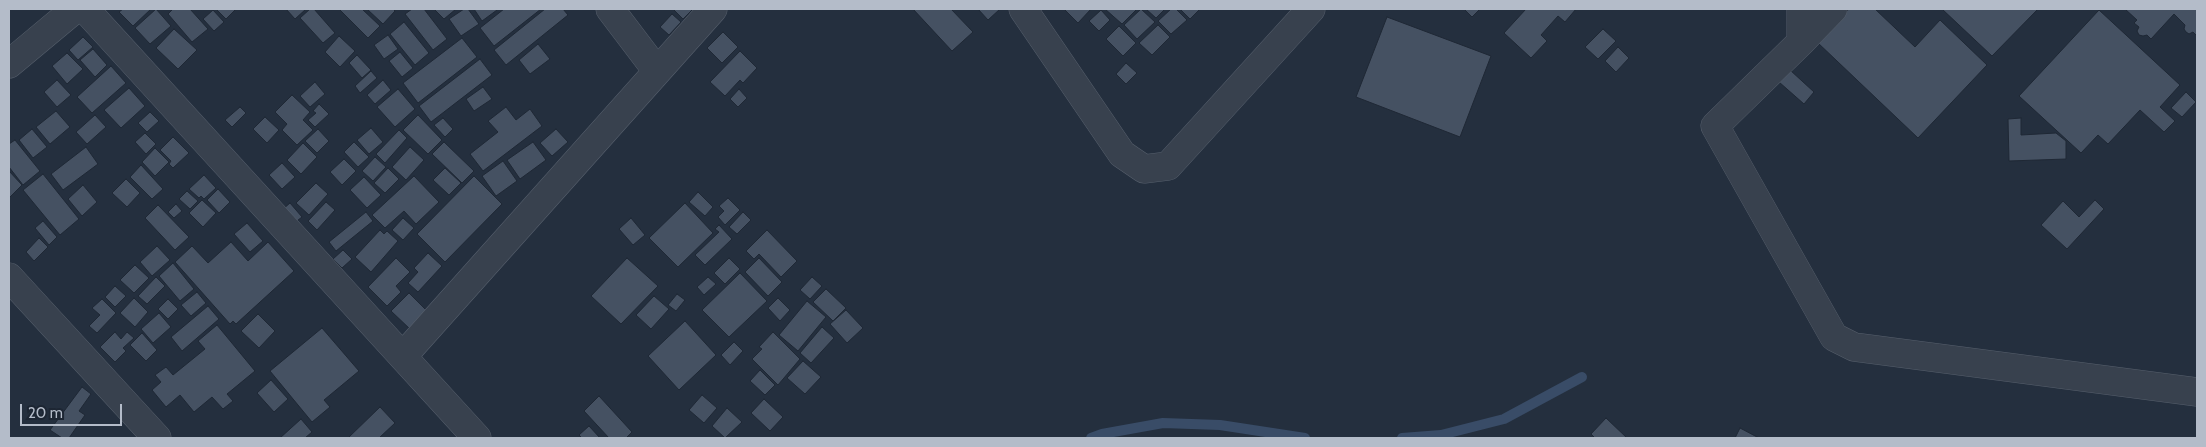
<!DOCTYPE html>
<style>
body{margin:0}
#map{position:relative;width:2206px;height:447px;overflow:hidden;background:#242f3e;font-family:Cabin,sans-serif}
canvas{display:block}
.frame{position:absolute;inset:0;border:10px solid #b4bcc9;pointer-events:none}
.scale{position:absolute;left:20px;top:404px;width:102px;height:22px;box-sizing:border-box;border:2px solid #b4bcc9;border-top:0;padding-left:6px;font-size:15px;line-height:18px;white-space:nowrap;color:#b4bcc9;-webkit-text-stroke:4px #1d2633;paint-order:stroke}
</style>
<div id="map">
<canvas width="2206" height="447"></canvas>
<div class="frame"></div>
<div class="scale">20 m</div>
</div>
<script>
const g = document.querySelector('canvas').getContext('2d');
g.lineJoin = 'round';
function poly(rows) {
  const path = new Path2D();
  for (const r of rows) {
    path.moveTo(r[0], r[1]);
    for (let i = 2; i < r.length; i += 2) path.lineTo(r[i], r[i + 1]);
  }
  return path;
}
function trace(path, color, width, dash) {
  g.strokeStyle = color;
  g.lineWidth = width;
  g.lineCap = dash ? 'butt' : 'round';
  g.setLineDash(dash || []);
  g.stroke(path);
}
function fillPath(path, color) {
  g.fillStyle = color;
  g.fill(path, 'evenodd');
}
const stream = poly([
 [1091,438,1102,434,1163,423,1220,425,1305,438],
 [1402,438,1441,435,1504,419,1582,377]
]);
const building = poly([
 [123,9,151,9,133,26,119,12,123,9],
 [156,9,171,26,150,44,135,28,156,9],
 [173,9,190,9,208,29,192,42,168,14,173,9],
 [216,9,236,9,226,19,216,9],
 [286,9,306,9,295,19,286,9],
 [310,9,314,9,335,33,323,43,300,18,310,9],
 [339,9,362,9,380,26,368,38,339,9],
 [367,9,393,9,395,11,383,24,367,9],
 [412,9,424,9,447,39,433,50,405,14,412,9],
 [434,9,456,9,444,19,434,9],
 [464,9,468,9,479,24,461,36,449,19,464,9],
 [474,9,497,9,497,10,482,21,474,9],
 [504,9,541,9,494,46,480,28,504,9],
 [545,9,563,9,568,15,506,65,494,50,545,9],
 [675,9,693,9,683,19,674,10,675,9],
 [913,9,951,9,973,32,952,51,913,9],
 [978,9,1000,9,988,20,978,9],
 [1064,9,1091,9,1078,23,1064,9],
 [1105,9,1137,9,1122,24,1105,9],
 [1141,9,1155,22,1137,39,1124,25,1141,9],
 [1146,9,1165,9,1156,18,1146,9],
 [1171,9,1176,9,1187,20,1171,34,1158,21,1171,9],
 [1180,9,1198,9,1199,10,1190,19,1180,9],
 [1464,9,1480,9,1472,17,1464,9],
 [1526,9,1576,9,1565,22,1558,16,1541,35,1547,41,1531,58,1504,33,1526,9],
 [1849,9,1875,9,1915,47,1940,20,1987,65,1918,138,1817,42,1849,9],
 [1942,9,2038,9,1992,56,1942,9],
 [2125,9,2197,9,2197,36,2193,32,2189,34,2186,32,2184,29,2185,25,2174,14,2151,39,2147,35,2143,36,2139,35,2137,31,2139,27,2134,23,2137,20,2125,9],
 [213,10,224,22,214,31,203,19,213,10],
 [1101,10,1110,20,1099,31,1089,21,1101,10],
 [2099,10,2180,85,2160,107,2175,121,2164,132,2140,110,2108,144,2098,135,2081,153,2019,96,2099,10],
 [672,14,681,22,669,35,660,27,672,14],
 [1387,17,1491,56,1460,137,1356,97,1387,17],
 [404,22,429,53,415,65,390,34,404,22],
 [1158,25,1170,37,1152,55,1139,43,1158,25],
 [1119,26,1136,43,1123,56,1106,39,1119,26],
 [174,29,197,50,178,69,156,48,174,29],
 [1603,29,1616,41,1598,59,1585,47,1603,29],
 [723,32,738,47,722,63,707,48,723,32],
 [388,35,398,49,384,59,374,45,388,35],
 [339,36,355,51,340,67,325,52,339,36],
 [83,37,93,47,78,60,69,50,83,37],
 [462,38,477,57,418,103,403,83,462,38],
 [538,44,550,59,530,74,519,60,538,44],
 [1618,47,1629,58,1616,72,1605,61,1618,47],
 [93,49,107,65,95,77,80,60,93,49],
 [740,51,757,68,743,83,740,80,725,96,710,82,740,51],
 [400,52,413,68,402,77,389,61,400,52],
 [67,53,83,69,67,84,52,66,67,53],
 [357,55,371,70,362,78,349,63,357,55],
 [480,59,492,75,431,122,419,106,480,59],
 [1126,63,1137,73,1126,84,1116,74,1126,63],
 [111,66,126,83,92,113,77,97,111,66],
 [1790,70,1814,92,1804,104,1779,82,1790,70],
 [371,71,377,78,360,93,355,86,371,71],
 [57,80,71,95,57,107,44,92,57,80],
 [383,80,391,90,375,104,367,95,383,80],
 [315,82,325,94,310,107,300,96,315,82],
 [483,87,492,99,474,111,466,99,483,87],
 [129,88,145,106,121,128,104,110,129,88],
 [398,89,415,109,395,127,377,107,398,89],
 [739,89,747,98,738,107,730,99,739,89],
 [2186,92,2196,102,2182,117,2171,108,2186,92],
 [292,95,310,112,303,120,313,130,297,145,282,130,287,124,275,112,292,95],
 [319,104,329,114,315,127,308,120,316,113,313,111,319,104],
 [240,107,246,113,232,127,225,120,240,107],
 [506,107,516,120,530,109,542,126,483,171,470,154,498,132,488,121,506,107],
 [56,111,70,127,50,144,36,127,56,111],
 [150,112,159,121,147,132,138,123,150,112],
 [95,115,106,127,87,144,76,132,95,115],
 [418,115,442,140,428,154,403,130,418,115],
 [265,117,279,130,267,143,253,129,265,117],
 [443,118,453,129,445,137,434,125,443,118],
 [2021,118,2021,135,2056,133,2066,141,2066,159,2009,161,2008,119,2021,118],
 [371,128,383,142,369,154,357,140,371,128],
 [32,129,47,147,33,158,19,140,32,129],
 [318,129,329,141,317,153,305,141,318,129],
 [556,129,568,142,552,156,540,143,556,129],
 [399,130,407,138,385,163,376,154,399,130],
 [145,133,156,144,146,154,135,142,145,133],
 [173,137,189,153,173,168,169,164,171,161,160,150,173,137],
 [15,140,40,171,23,185,9,167,9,144,15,140],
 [354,142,369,157,358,167,344,152,354,142],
 [444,142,474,171,462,183,432,154,444,142],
 [533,142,546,160,520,179,507,160,533,142],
 [303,143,317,157,301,174,287,160,303,143],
 [86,147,98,164,63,190,51,174,86,147],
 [410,147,424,160,406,180,392,167,410,147],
 [155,148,169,162,155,176,142,162,155,148],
 [375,157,386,167,373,181,362,171,375,157],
 [344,159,356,171,342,185,330,172,344,159],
 [503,161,517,181,496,196,482,176,503,161],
 [282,163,295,177,282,189,269,175,282,163],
 [141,165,163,189,152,199,130,177,141,165],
 [388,168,399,179,385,193,374,183,388,168],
 [445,168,461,183,449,195,433,180,445,168],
 [9,171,22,185,10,197,9,195,9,171],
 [43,174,79,219,60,235,23,190,43,174],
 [204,175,216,188,204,199,201,196,199,198,189,189,204,175],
 [414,176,439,202,416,224,404,211,385,228,372,215,414,176],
 [474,176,502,204,445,262,417,234,474,176],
 [364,177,381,195,367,208,350,190,364,177],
 [126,179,140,193,127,207,112,193,126,179],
 [316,183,328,194,309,215,296,203,316,183],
 [83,185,97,202,82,216,68,199,83,185],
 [218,189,230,202,219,213,207,200,218,189],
 [187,191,198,201,190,209,179,199,187,191],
 [698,192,713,207,705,216,689,202,698,192],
 [728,198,740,210,725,225,718,217,724,211,719,206,728,198],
 [202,200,216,213,203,227,189,213,202,200],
 [2095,200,2104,209,2067,249,2041,225,2063,201,2079,217,2095,200],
 [326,202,335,210,317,230,308,221,326,202],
 [290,203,302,217,293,224,282,210,290,203],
 [685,203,713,233,678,267,649,238,685,203],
 [176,204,182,211,174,218,168,212,176,204],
 [158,205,189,237,175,250,145,218,158,205],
 [366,212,373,221,336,251,329,242,366,212],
 [743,212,751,220,737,234,729,227,743,212],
 [403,218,414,228,403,240,392,230,403,218],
 [631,218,645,235,633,245,619,229,631,218],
 [43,221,57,237,49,245,35,228,43,221],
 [247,223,263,241,250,252,234,234,247,223],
 [719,225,732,239,705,265,695,255,719,232,715,229,719,225],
 [380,230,384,234,387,231,398,241,371,272,355,257,380,230],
 [767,230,797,261,781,277,759,254,754,259,746,251,767,230],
 [39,238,48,247,34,261,26,252,39,238],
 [231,242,248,261,268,242,294,271,236,324,233,321,230,324,175,262,192,246,208,263,231,242],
 [157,246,170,260,152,276,140,262,157,246],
 [343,250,352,259,342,268,333,259,343,250],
 [428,253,442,266,418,292,408,283,418,272,414,268,428,253],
 [396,258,410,272,396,286,401,292,387,306,368,287,396,258],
 [627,258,658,286,621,324,591,296,627,258],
 [729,258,740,269,725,284,714,273,729,258],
 [759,258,782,282,768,296,745,272,759,258],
 [173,263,194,289,180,301,159,276,173,263],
 [135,265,149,278,134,293,120,280,135,265],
 [740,273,767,301,729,337,702,310,740,273],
 [156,277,165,286,147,304,138,296,156,277],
 [708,277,716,284,704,295,697,287,708,277],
 [812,277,822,286,810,299,800,290,812,277],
 [115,286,126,296,115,307,105,297,115,286],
 [826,289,846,308,833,321,813,302,826,289],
 [197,292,206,303,191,316,181,305,197,292],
 [409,293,428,312,411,330,391,311,409,293],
 [677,294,685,300,676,311,668,305,677,294],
 [654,296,669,309,651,329,636,315,654,296],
 [134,298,148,312,135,327,120,313,134,298],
 [778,298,790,310,780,321,768,308,778,298],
 [102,299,116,313,97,333,89,326,100,315,92,308,102,299],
 [168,299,178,309,168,319,158,309,168,299],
 [807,301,826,317,798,351,779,335,807,301],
 [208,306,219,319,182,351,171,337,208,306],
 [846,310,863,328,847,343,830,324,846,310],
 [159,313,171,327,153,343,141,329,159,313],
 [258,314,275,331,259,348,241,331,258,314],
 [685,321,716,355,679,390,648,356,685,321],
 [217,325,255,371,227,394,233,401,223,409,212,397,194,412,180,395,166,407,152,390,161,382,155,375,166,367,173,375,205,349,198,341,217,325],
 [822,327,834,338,811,363,800,353,822,327],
 [322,328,359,371,324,400,330,407,312,422,270,371,322,328],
 [115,332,121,339,127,332,134,338,123,348,126,351,115,362,100,347,115,332],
 [773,332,800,359,778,385,752,359,762,349,759,347,773,332],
 [142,333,157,350,146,361,130,345,142,333],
 [734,342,743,351,730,365,721,355,734,342],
 [803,361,821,377,805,394,787,378,803,361],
 [760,370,775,385,765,395,750,381,760,370],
 [271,380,288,399,274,412,257,393,271,380],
 [82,387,91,394,79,411,85,415,69,438,62,438,50,430,82,387],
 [702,395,717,408,704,423,689,410,702,395],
 [599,396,632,432,626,438,609,438,584,411,599,396],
 [764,399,783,417,770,431,751,413,764,399],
 [380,407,395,423,379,438,348,438,380,407],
 [727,408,742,422,725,438,712,426,727,408],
 [1606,418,1627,438,1595,438,1591,434,1606,418],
 [301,419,312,432,305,438,280,438,301,419],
 [589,426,600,438,582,438,579,435,589,426],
 [1740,428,1759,438,1735,438,1740,428]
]);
const street = poly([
 [85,9,477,438],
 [610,9,657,71],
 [1023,9,1122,154,1144,169,1168,166,1311,9],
 [1801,9,1801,42,1715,126,1834,337,1854,347,2197,392],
 [1801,42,1833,9],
 [9,64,75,9],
 [9,277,157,438],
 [403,356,713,9]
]);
trace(stream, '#394c67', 10);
fillPath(building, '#455162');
trace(building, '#1f2835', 1);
trace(street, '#565f6c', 29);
trace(street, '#38414e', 28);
</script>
